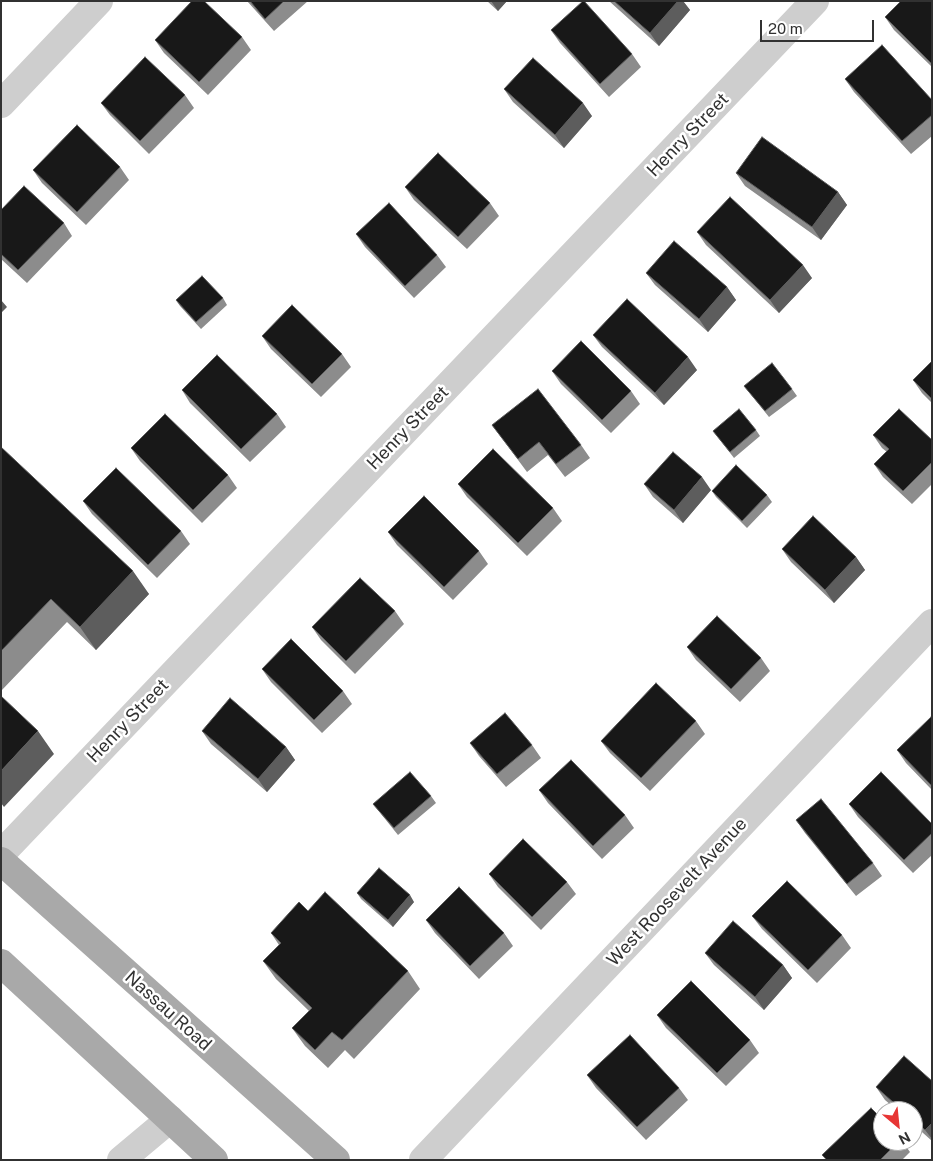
<!DOCTYPE html>
<style>
body{margin:0}
#map{position:relative;width:933px;height:1161px;overflow:hidden;background:#fff;font-family:"Public Sans",sans-serif}
canvas{display:block}
.frame{position:absolute;inset:0;border:2px solid #313131;pointer-events:none}
.north{position:absolute;left:873px;top:1101px;width:50px;height:50px;box-sizing:border-box;background:#fff;border:1px solid #adadad;border-radius:50%;rotate:152deg;font-size:14px;font-weight:700;line-height:20px;text-align:center;color:#313131}
.north::after{content:'';display:block;margin:auto;width:18px;height:22px;background:#e73534;clip-path:polygon(50% 0,100% 100%,50% 72%,0 100%)}
.scale{position:absolute;left:760px;top:20px;width:114px;height:22px;box-sizing:border-box;border:2px solid #313131;border-top:0;padding-left:6px;font-size:15px;line-height:18px;white-space:nowrap;color:#313131;-webkit-text-stroke:4px #fff;paint-order:stroke}
</style>
<div id="map">
<canvas width="933" height="1161"></canvas>
<div class="frame"></div>
<div class="north">N</div>
<div class="scale">20 m</div>
</div>
<script>
const g = document.querySelector('canvas').getContext('2d');
g.lineJoin = 'round';
function poly(rows) {
  const path = new Path2D();
  for (const r of rows) {
    path.moveTo(r[0], r[1]);
    for (let i = 2; i < r.length; i += 2) path.lineTo(r[i], r[i + 1]);
  }
  return path;
}
function trace(path, color, width, dash) {
  g.strokeStyle = color;
  g.lineWidth = width;
  g.lineCap = dash ? 'butt' : 'round';
  g.setLineDash(dash || []);
  g.stroke(path);
}
function fillPath(path, color) {
  g.fillStyle = color;
  g.fill(path, 'evenodd');
}
function drawText(font, color, halo, rows, align = 'center') {
  g.font = font + ' "Public Sans",sans-serif';
  g.lineWidth = 5;
  g.setLineDash([]);
  g.textBaseline = 'middle';
  g.strokeStyle = halo;
  g.fillStyle = color;
  for (const [text, x, y, turn = 0] of rows) {
    g.save();
    g.translate(x, y);
    g.rotate((+turn || 0) * Math.PI / 180);
    g.textAlign = isNaN(turn) ? turn : align;
    if (halo) g.strokeText(text, 0, 0);
    g.fillText(text, 0, 0);
    g.restore();
  }
}
const minor = poly([
 [1,104,99,1],
 [1,854,815,1],
 [121,1160,170,1119],
 [423,1160,932,623]
]);
const primary = poly([
 [1,861,336,1160],
 [1,963,214,1160]
]);
const wall = poly([
 [247,1,308,1,274,31],
 [487,1,507,1,498,11],
 [609,1,683,1,690,10,659,46],
 [932,1,932,67,894,30,885,17],
 [551,30,632,54,641,67,609,97,560,43],
 [242,37,251,50,208,95,164,53,155,40],
 [845,79,932,100,932,136,911,154,854,92],
 [504,89,592,116,564,148,513,102],
 [185,95,194,108,149,154,110,115,101,103],
 [120,167,129,180,86,225,42,183,33,170],
 [736,173,838,192,847,205,821,240,745,186],
 [405,187,490,203,499,216,467,249,414,200],
 [1,210,64,223,72,236,27,283,1,259],
 [697,232,812,278,779,313,706,245],
 [356,234,437,255,446,267,414,298,365,247],
 [646,273,727,287,736,300,708,332,655,285],
 [223,298,227,305,201,329,180,306,176,300],
 [593,335,697,370,664,405,602,347],
 [262,336,342,354,351,367,321,397,271,349],
 [932,361,932,403,922,393,913,380],
 [552,371,631,391,640,404,611,433,561,384],
 [744,386,792,389,797,396,769,417],
 [182,390,277,414,286,427,250,462,190,403],
 [492,425,581,445,590,458,565,477,548,455,527,472],
 [756,430,760,436,734,458,713,431],
 [873,435,932,440,932,484,912,504,883,477,874,464,887,452,882,448],
 [1,447,149,594,96,650,67,622,1,691],
 [131,448,228,475,237,488,202,523,140,461],
 [458,484,553,508,562,521,527,556,467,497],
 [644,484,711,490,683,523,653,497],
 [712,491,767,495,772,502,747,528,716,497],
 [83,501,181,531,190,544,157,578,92,514],
 [388,532,479,551,488,564,453,600,397,545],
 [782,549,856,557,865,570,834,603,791,562],
 [395,611,404,624,355,674,321,640,312,627],
 [687,647,761,658,770,671,740,702,696,660],
 [262,669,343,691,352,704,322,733,271,682],
 [932,718,932,790,906,763,897,750],
 [696,721,705,734,650,791,610,753,601,741],
 [202,731,286,747,295,760,267,792,211,744],
 [470,743,532,745,541,758,506,787,479,756],
 [539,790,625,815,634,828,602,859,548,803],
 [431,796,436,803,398,835,373,804],
 [849,804,932,824,932,855,913,873,858,817],
 [796,820,873,863,882,876,856,896,805,833],
 [489,874,567,882,576,894,541,930,498,887],
 [357,893,414,902,393,927,361,899],
 [308,911,408,971,420,989,354,1059,345,1050,328,1068,305,1046,292,1028,309,1011,276,979,263,961,279,945,271,933],
 [752,916,842,935,851,948,817,983,762,929],
 [426,920,504,933,513,946,479,979,435,933],
 [705,953,783,965,792,978,764,1010,714,965],
 [657,1015,750,1040,759,1053,726,1086,666,1028],
 [587,1075,679,1088,688,1100,646,1140,596,1088],
 [932,1081,932,1141,913,1124,913,1111,898,1111,885,1100,876,1087],
 [883,1141,902,1141,910,1152,902,1160,826,1160,822,1155]
]);
const shadedWall = poly([
 [491,1,507,1,498,11],
 [678,1,683,1,690,10,659,46,650,33],
 [583,103,592,116,564,148,555,135],
 [838,192,847,205,821,240,812,227],
 [803,265,812,278,779,313,770,300],
 [727,287,736,300,708,332,699,319],
 [1,300,7,307,1,313],
 [688,357,697,370,664,405,655,393],
 [702,477,711,490,683,523,674,510],
 [856,557,865,570,834,603,825,590],
 [133,571,149,594,96,650,80,627],
 [38,731,54,754,4,807,1,803,1,771],
 [286,747,295,760,267,792,258,779],
 [410,895,414,902,393,927,388,920],
 [783,965,792,978,764,1010,755,997],
 [932,1123,932,1139,925,1130]
]);
const building = poly([
 [192,1,204,1,242,37,199,82,155,40,192,1],
 [250,1,284,1,265,19,250,1],
 [583,1,584,1,632,54,600,84,551,30,583,1],
 [614,1,678,1,650,33,614,1],
 [901,1,932,1,932,64,885,17,901,1],
 [882,45,932,100,932,115,902,141,845,79,882,45],
 [145,57,185,95,140,141,101,103,145,57],
 [533,58,583,103,555,135,504,89,533,58],
 [77,125,120,167,77,212,33,170,77,125],
 [762,137,838,192,812,227,736,173,762,137],
 [438,153,490,203,458,237,405,187,438,153],
 [24,186,64,223,18,270,1,254,1,210,24,186],
 [730,197,803,265,770,300,697,232,730,197],
 [389,203,437,255,405,286,356,234,389,203],
 [674,241,727,287,699,319,646,273,674,241],
 [202,276,223,298,196,322,176,300,202,276],
 [627,299,688,357,655,393,593,335,627,299],
 [292,305,342,354,312,384,262,336,292,305],
 [581,341,631,391,602,420,552,371,581,341],
 [217,355,277,414,241,449,182,390,217,355],
 [932,361,932,399,913,380,932,361],
 [772,363,792,389,765,411,744,386,772,363],
 [538,389,581,445,556,464,539,442,518,459,492,425,538,389],
 [739,409,756,430,730,452,713,431,739,409],
 [899,409,932,440,932,462,903,491,874,464,889,449,873,435,899,409],
 [165,414,228,475,193,510,131,448,165,414],
 [1,447,133,571,80,627,51,599,1,651,1,447],
 [493,449,553,508,518,543,458,484,493,449],
 [673,452,702,477,674,510,644,484,673,452],
 [736,465,767,495,742,521,712,491,736,465],
 [116,468,181,531,148,565,83,501,116,468],
 [424,496,479,551,444,587,388,532,424,496],
 [813,516,856,557,825,590,782,549,813,516],
 [360,578,395,611,346,661,312,627,360,578],
 [717,616,761,658,731,689,687,647,717,616],
 [291,639,343,691,314,720,262,669,291,639],
 [656,683,696,721,641,778,601,741,656,683],
 [1,696,38,731,1,771,1,696],
 [230,698,286,747,258,779,202,731,230,698],
 [505,713,532,745,497,774,470,743,505,713],
 [931,717,932,718,932,786,897,750,931,717],
 [571,760,625,815,593,846,539,790,571,760],
 [410,772,431,796,394,828,373,804,410,772],
 [881,772,932,824,932,833,904,860,849,804,881,772],
 [821,799,873,863,847,884,796,820,821,799],
 [523,839,567,882,532,917,489,874,523,839],
 [379,868,410,895,388,920,357,893,379,868],
 [787,881,842,935,808,970,752,916,787,881],
 [459,887,504,933,470,966,426,920,459,887],
 [325,892,408,971,342,1040,332,1032,315,1050,292,1028,312,1008,263,961,281,943,271,933,299,902,308,911,325,892],
 [733,921,783,965,755,997,705,953,733,921],
 [691,981,750,1040,717,1073,657,1015,691,981],
 [630,1035,679,1088,637,1127,587,1075,630,1035],
 [904,1056,932,1081,932,1123,925,1130,913,1119,913,1111,903,1111,876,1087,904,1056],
 [871,1108,883,1120,883,1141,899,1141,880,1160,827,1160,822,1155,871,1108]
]);
const streetNames = [
 ["Henry Street",688,135,-46],
 ["Henry Street",408,428,-46],
 ["Henry Street",128,721,-46],
 ["West Roosevelt Avenue",677,892,-47],
 ["Nassau Road",168,1011,42]
];
trace(minor, '#cecece', 28);
trace(primary, '#a9a9a9', 28);
fillPath(wall, '#8c8c8c');
fillPath(shadedWall, '#5d5d5d');
fillPath(building, '#181818');
trace(building, '#5d5d5d', 1);
drawText('18px', '#313131', '#fff', streetNames);
</script>
